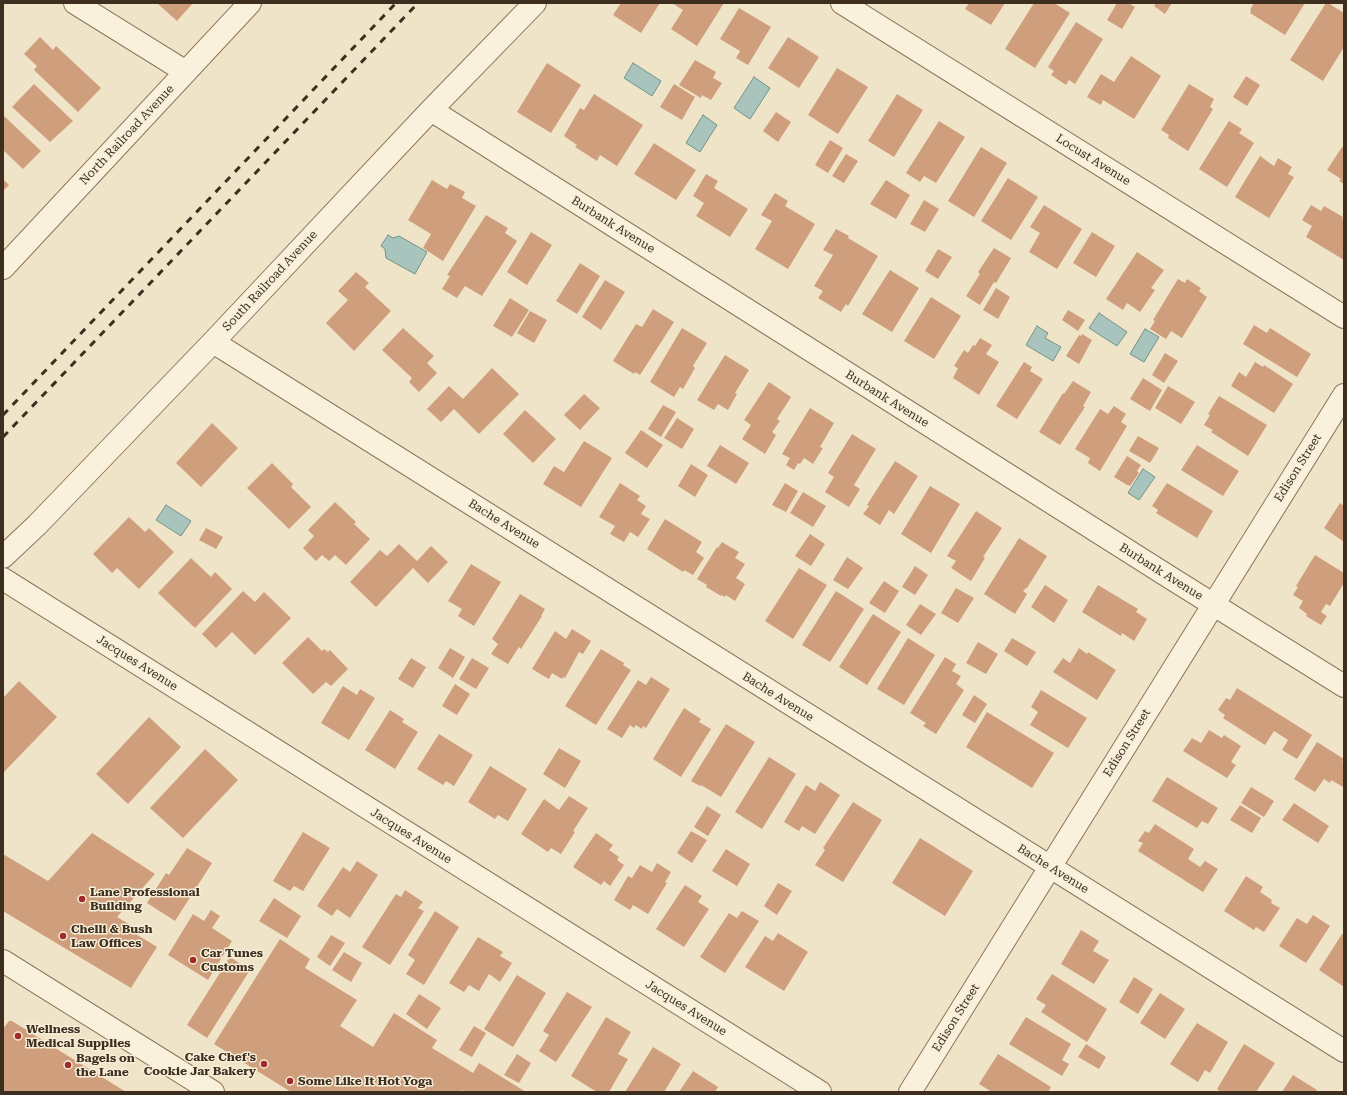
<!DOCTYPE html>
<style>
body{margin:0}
#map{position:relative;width:1347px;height:1095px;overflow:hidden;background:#f0e4c8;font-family:"Roboto Serif",serif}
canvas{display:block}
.frame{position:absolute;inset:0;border:4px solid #3d2e20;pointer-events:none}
</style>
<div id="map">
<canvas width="1347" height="1095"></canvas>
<div class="frame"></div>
</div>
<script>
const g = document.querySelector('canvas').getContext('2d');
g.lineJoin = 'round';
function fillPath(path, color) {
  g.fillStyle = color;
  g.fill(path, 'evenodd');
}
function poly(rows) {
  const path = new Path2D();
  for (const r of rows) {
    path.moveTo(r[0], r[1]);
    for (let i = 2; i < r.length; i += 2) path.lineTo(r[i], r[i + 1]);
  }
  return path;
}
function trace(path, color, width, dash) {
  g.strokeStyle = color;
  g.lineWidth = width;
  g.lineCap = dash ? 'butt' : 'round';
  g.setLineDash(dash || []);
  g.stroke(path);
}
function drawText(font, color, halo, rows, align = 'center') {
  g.font = font + ' "Roboto Serif",serif';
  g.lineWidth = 3;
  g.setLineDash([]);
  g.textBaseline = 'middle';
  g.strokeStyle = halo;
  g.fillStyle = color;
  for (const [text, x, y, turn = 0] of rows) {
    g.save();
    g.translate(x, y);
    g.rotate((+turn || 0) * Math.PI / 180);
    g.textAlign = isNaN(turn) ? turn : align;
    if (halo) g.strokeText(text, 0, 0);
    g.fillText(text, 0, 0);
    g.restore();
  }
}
const water = poly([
 [633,63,661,81,652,96,624,78,633,63],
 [754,77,770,88,750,119,734,108,754,77],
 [703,115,717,125,700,152,686,143,703,115],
 [388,235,393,238,399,236,427,252,415,274,386,258,385,249,381,246,388,235],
 [1099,313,1127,332,1117,346,1089,328,1099,313],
 [1037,326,1048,333,1045,338,1061,347,1053,361,1026,345,1037,326],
 [1145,329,1159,337,1144,362,1130,354,1145,329],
 [1143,469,1155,477,1139,500,1128,493,1143,469],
 [166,505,191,521,181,536,156,520,166,505]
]);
const building = poly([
 [157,3,193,3,177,21],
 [621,3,660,3,641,33,613,15],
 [672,3,724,3,697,46,671,29,683,10],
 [969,3,1005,3,991,25,965,9],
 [1034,3,1054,3,1070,13,1035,68,1005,49],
 [1117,3,1128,3,1135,7,1122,29,1107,20],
 [1156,3,1172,3,1165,14,1154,6],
 [1254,3,1305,3,1285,35,1250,13,1251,11,1250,10],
 [1326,3,1328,3,1344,13,1344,47,1323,81,1290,60],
 [739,8,771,27,748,65,736,58,740,51,720,39],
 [1076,22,1103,39,1075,84,1069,80,1066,85,1051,75,1054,71,1048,67],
 [40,37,53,50,56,46,101,88,78,112,34,70,37,66,24,54],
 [788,37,819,57,799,88,768,68],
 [1131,56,1161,76,1134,119,1103,100,1101,105,1087,97,1101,74,1114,82],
 [695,60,716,72,713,78,722,83,711,100,702,95,701,98,679,85],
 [547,63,581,85,551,133,517,112],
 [837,68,868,87,838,134,808,115],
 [1246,76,1260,85,1247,106,1233,97],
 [34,84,73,121,50,142,12,107],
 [674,84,695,97,682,120,660,107],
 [1189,84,1214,99,1210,107,1213,109,1188,151,1168,138,1169,135,1161,130],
 [594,94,643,125,617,166,600,155,597,161,575,147,577,145,564,136,580,108,584,110],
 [897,94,923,110,894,157,868,141],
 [776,112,791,122,778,142,763,131],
 [3,115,41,151,23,169,3,150],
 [939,121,965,137,936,183,924,176,920,182,906,173],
 [1229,121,1242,129,1239,133,1254,143,1227,187,1199,169],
 [830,140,843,148,828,173,815,165],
 [654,143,696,170,676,200,634,174],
 [981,147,1007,163,974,217,948,201],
 [1342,147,1344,148,1344,184,1339,181,1341,179,1327,170],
 [846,154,858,161,844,183,832,176],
 [1260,156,1274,166,1278,158,1292,167,1288,174,1294,177,1269,218,1235,197],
 [706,174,718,181,714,188,748,209,730,237,696,216,704,203,693,196],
 [1008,178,1038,197,1011,240,981,221],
 [3,179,9,185,3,191],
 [432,180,447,189,450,184,465,192,462,198,476,206,443,261,423,248,431,234,408,220],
 [886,180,910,195,896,219,870,204],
 [775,193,788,201,785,206,815,224,788,269,755,249,772,221,761,215],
 [924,200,939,209,925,232,910,224],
 [1044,205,1082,229,1057,269,1029,252,1040,233,1030,227],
 [1311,205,1321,211,1324,206,1343,217,1342,219,1344,221,1344,260,1306,237,1312,226,1302,220],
 [486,215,508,228,505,233,517,241,482,296,465,286,457,298,442,289,450,276,447,275],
 [836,229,849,236,848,238,878,256,848,306,846,304,841,312,818,298,823,291,814,286,833,255,823,250],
 [531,232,552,245,527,285,507,272],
 [1092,232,1115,246,1096,277,1073,263],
 [994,248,1011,258,996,283,994,282,980,305,966,296,980,274,978,272],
 [938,249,952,257,938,279,925,271],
 [1137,252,1164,270,1151,288,1155,290,1140,312,1127,303,1123,310,1106,299],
 [580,263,600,276,577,314,556,301],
 [890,270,919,288,892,332,862,314],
 [356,272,369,283,365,287,391,311,354,351,326,323,348,300,338,291],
 [1178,279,1185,283,1187,279,1201,288,1199,291,1207,297,1182,338,1171,331,1166,339,1150,329,1155,321,1153,320],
 [605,280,625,292,601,330,582,317],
 [996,288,1010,297,998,319,983,310],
 [931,297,961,316,934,359,904,341],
 [510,298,529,310,512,337,493,326],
 [653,309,674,322,640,375,635,372,634,374,613,361,636,324,642,327],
 [1068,310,1085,320,1078,331,1062,320],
 [530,311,547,320,534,343,517,333],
 [1254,325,1267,333,1270,328,1311,354,1297,377,1243,344],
 [403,328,434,356,427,363,437,373,419,392,409,382,412,378,382,350],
 [682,328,707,343,693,366,695,368,683,389,680,387,674,397,650,382],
 [1082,334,1092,340,1079,364,1066,356,1079,335,1081,336],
 [980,338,992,345,986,354,999,362,979,395,953,378,958,368,954,366,964,350,968,353,973,345,975,346],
 [1165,353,1178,361,1164,383,1152,375],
 [725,355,749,370,735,393,737,394,728,410,718,404,714,410,697,400],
 [1024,362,1032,367,1030,371,1043,379,1017,419,996,406],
 [1255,362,1263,367,1264,365,1293,384,1274,413,1231,386,1239,372,1246,377],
 [492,368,519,394,479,434,454,409,441,422,427,409,449,386,463,399],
 [1143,378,1162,390,1150,411,1130,399],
 [1073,381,1091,392,1083,406,1085,407,1060,445,1039,432,1063,393,1064,394],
 [769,382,791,397,777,419,780,421,772,432,776,435,765,454,742,439,751,425,744,420],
 [1168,386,1195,402,1181,424,1155,408],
 [584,394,600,408,580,430,564,415],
 [1219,396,1267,425,1248,456,1211,432,1213,430,1204,425,1210,415,1208,414],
 [663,405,676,412,661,437,648,429],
 [1114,406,1126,414,1121,422,1127,426,1100,471,1088,463,1090,458,1075,449,1100,409,1108,414],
 [810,408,834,423,820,447,823,448,813,464,804,458,800,464,798,463,794,470,786,465,790,458,782,454],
 [525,410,556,439,533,463,503,434],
 [677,418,694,429,682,449,664,438],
 [212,423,238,448,201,487,176,463],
 [641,430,663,445,647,468,625,453],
 [852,434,876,449,854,485,860,489,849,507,825,492,834,477,828,473],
 [1138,436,1159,448,1150,463,1129,451],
 [584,441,612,458,581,507,543,484,554,466,564,472],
 [720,445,749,463,736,484,707,466],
 [1197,445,1239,471,1223,496,1181,470],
 [1127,456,1141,465,1137,471,1139,473,1130,486,1128,485,1127,485,1114,477],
 [895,461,918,476,894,514,889,510,880,525,863,514,869,506,867,505],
 [272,463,293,484,291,487,311,507,289,529,247,488],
 [691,464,708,475,695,497,678,486],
 [620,483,640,496,637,500,646,506,641,514,650,519,638,537,630,532,624,542,610,534,615,526,599,517],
 [785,483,798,491,786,512,772,505],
 [1167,483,1213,511,1197,538,1156,513,1158,510,1152,506],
 [930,486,960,504,931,553,901,534],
 [803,492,826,506,813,527,790,513],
 [335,502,356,522,354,524,370,539,346,565,335,555,329,561,322,555,316,561,303,548,314,536,308,530],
 [1340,503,1344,506,1344,542,1324,528],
 [976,511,1002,528,983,557,985,558,971,581,951,568,956,561,947,556],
 [129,517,145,532,149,528,174,552,139,589,117,568,112,573,93,554],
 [665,519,702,542,696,552,704,558,693,575,684,570,683,572,647,549],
 [206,528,223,537,216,549,199,540],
 [810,534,825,544,811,566,795,556],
 [1019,538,1047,556,1027,588,1026,588,1023,591,1027,594,1015,614,984,594],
 [722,542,739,552,735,558,745,564,736,578,745,584,735,601,726,595,725,597,721,595,721,596,706,587,707,585,697,579,717,547,718,548],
 [399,544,417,561,431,546,448,562,428,583,413,568,376,607,350,582,380,550,387,556],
 [1315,555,1344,573,1344,583,1330,606,1326,604,1321,612,1327,616,1321,625,1306,616,1307,614,1299,608,1303,601,1293,595,1298,587,1296,586],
 [847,557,863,568,848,589,833,580],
 [191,558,211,577,215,572,232,589,195,628,158,593],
 [471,564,501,582,474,626,458,616,462,609,448,601],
 [915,566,928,575,915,595,902,587],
 [799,568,827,585,793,639,765,621],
 [884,581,899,591,885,613,869,603],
 [1045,585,1068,600,1054,623,1031,607],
 [1098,585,1138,609,1136,612,1147,619,1134,641,1122,633,1121,636,1082,612],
 [956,588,974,598,958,623,941,613],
 [243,591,255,602,264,592,291,618,255,655,232,632,216,648,202,634],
 [836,591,864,609,830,662,802,645],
 [520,594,545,609,541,616,542,616,521,649,519,647,508,664,491,654,498,644,492,639],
 [920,604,936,614,921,635,906,625],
 [873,614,901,632,867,685,839,667],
 [572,629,591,641,583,654,579,652,565,678,563,677,562,679,552,673,549,679,532,669,555,631,566,639],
 [308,637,322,651,324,649,328,652,330,650,348,669,331,686,326,682,313,694,282,663],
 [908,638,935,655,904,705,877,689],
 [1012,638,1036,652,1027,666,1004,651],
 [978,642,998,654,986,674,966,663],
 [450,648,465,657,453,678,438,668],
 [1079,648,1087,654,1088,652,1116,670,1097,700,1053,672,1063,658,1070,663],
 [601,649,624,663,623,665,631,670,596,725,565,706],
 [945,657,956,664,952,671,961,676,956,684,964,690,936,734,923,726,926,723,910,713],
 [411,658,426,667,413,688,398,679],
 [472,658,489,668,476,689,459,679],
 [651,677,670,689,646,728,643,726,642,729,636,725,634,728,630,725,622,738,607,729,638,680,646,685],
 [19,681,57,717,3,773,3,698],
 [455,684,470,694,457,715,442,706],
 [343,686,357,695,360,689,375,698,349,740,321,723],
 [1237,688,1312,735,1297,759,1282,750,1288,740,1274,731,1265,745,1223,718,1225,715,1218,710,1226,698,1230,700],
 [1041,690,1087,718,1068,748,1030,725,1038,712,1031,707],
 [974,695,987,704,975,723,962,715],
 [684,708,701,719,699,722,711,729,681,777,653,759],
 [390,710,404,719,402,722,418,732,395,769,365,750],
 [987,712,1054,753,1032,788,966,747],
 [149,717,181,747,128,804,96,774],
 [726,724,755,742,721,797,701,785,700,786,691,781],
 [1209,730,1222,738,1224,735,1241,746,1231,762,1236,765,1227,778,1183,751,1192,738,1201,743],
 [439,734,473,755,454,786,446,781,443,785,417,769],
 [1317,742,1344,759,1342,762,1344,764,1344,785,1343,787,1331,780,1330,783,1324,779,1315,792,1294,779],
 [559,748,581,761,565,788,543,774],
 [205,749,238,780,183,838,150,808],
 [769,757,796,774,762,829,735,812],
 [490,766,527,789,508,821,498,815,495,819,468,802],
 [1167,777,1218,808,1208,824,1202,821,1197,828,1152,801],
 [820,782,840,795,815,834,802,826,799,831,784,822,806,785,815,791],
 [1251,787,1274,801,1264,817,1241,803],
 [569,796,588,808,573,831,575,832,561,854,551,848,548,852,521,834,544,799,559,810],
 [853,802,882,820,843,882,815,865,825,850,823,848],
 [1294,803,1329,826,1318,843,1282,820],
 [1240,805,1261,818,1252,833,1230,820],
 [707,806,721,815,708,836,694,827],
 [1155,824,1194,849,1188,859,1200,867,1205,861,1218,869,1203,892,1138,851,1143,843,1138,841,1145,831,1149,833],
 [691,831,707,840,692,863,677,853],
 [303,832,330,848,303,891,294,886,290,891,273,881],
 [92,833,155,874,117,917,134,927,131,931,157,947,131,988,3,911,3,854,48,881],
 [596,833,613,845,609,850,619,857,617,860,624,865,610,886,604,881,601,885,573,867],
 [920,838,973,871,945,916,892,883],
 [187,848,212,863,175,921,147,903,166,873,169,875],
 [726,849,750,864,737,886,712,871],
 [357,861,378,875,350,918,337,909,332,916,317,906,343,867,350,872],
 [657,863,671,872,665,882,667,883,648,914,633,905,630,910,614,900,628,876,632,878,640,865,652,872],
 [1246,876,1263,887,1260,892,1272,900,1271,903,1280,908,1264,932,1256,927,1254,930,1224,911],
 [778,883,792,891,777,915,764,906],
 [685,885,702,896,698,902,709,909,684,947,656,929],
 [405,890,423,902,418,908,424,911,390,965,362,947,396,894,401,897],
 [274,898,301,916,287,938,259,921],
 [211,910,220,916,212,928,232,941,208,980,168,955,193,914,204,921],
 [435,911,459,927,424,985,406,974,415,960,408,955],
 [742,911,759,921,725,973,700,957,729,913,737,918],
 [1313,915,1330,926,1306,963,1279,946,1297,918,1307,924],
 [1081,930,1099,941,1093,951,1109,960,1094,984,1061,964],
 [778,933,808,952,784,991,745,967,765,936,773,941],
 [1342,934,1344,935,1344,987,1319,970],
 [331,935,345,943,330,966,317,957],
 [478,937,503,952,500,956,512,963,500,982,489,974,479,991,469,985,464,992,449,983],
 [280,939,310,959,305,968,357,1000,340,1026,373,1047,394,1013,437,1040,432,1048,473,1073,479,1063,526,1092,465,1092,462,1090,461,1092,291,1092,214,1044],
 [344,952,362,963,351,982,332,970],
 [230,957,250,970,207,1038,187,1025],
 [1052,974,1107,1009,1087,1042,1041,1012,1046,1005,1036,999],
 [517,975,546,993,513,1047,484,1029],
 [1134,977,1153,989,1138,1014,1119,1002],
 [567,992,592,1007,556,1062,539,1051,549,1035,543,1031],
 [1160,993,1185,1009,1165,1039,1140,1023],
 [419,994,441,1008,427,1029,406,1014],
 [606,1017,631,1032,618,1054,628,1059,609,1092,597,1092,571,1076],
 [1026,1017,1071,1044,1062,1060,1069,1064,1062,1076,1009,1044],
 [9,1021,12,1021,126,1092,3,1092,3,1029],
 [1197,1023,1228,1042,1210,1073,1205,1070,1198,1082,1170,1064],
 [474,1026,486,1033,472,1057,459,1050],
 [1086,1044,1106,1057,1099,1069,1078,1057],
 [1244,1044,1275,1063,1256,1092,1221,1092,1217,1089],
 [653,1047,681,1064,664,1092,625,1092],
 [517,1054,531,1063,519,1083,504,1075],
 [998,1054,1051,1087,1048,1092,992,1092,979,1084],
 [693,1071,718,1087,715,1092,679,1092],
 [1293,1075,1317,1090,1316,1092,1282,1092]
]);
const minor = poly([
 [75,3,186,72],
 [842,3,1344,317],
 [431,110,1174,580,1344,686],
 [3,268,250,3],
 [213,342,1344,1051],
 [3,557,37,525,213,342,431,110,535,3],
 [3,579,820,1092],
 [910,1092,1344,395]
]);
const tertiary = poly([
 [3,961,213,1092]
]);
const rail = poly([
 [3,415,396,3],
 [3,437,418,3]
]);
const markers = [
 [82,899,4,"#9e2a2b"],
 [63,936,4,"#9e2a2b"],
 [193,960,4,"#9e2a2b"],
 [18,1036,4,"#9e2a2b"],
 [264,1064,4,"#9e2a2b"],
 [68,1065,4,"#9e2a2b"],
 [290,1081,4,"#9e2a2b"]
];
const streetNames = [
 ["North Railroad Avenue",127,135,-47],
 ["Locust Avenue",1093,160,32],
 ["Burbank Avenue",613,225,32],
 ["South Railroad Avenue",270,281,-47],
 ["Burbank Avenue",887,399,32],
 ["Edison Street",1298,468,-58],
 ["Bache Avenue",504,524,32],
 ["Burbank Avenue",1161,572,32],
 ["Jacques Avenue",137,663,32],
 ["Bache Avenue",778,697,32],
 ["Edison Street",1127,743,-58],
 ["Jacques Avenue",411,836,32],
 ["Bache Avenue",1053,869,32],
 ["Jacques Avenue",686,1008,32],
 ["Edison Street",956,1018,-58]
];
const poiNames = [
 ["Lane Professional",90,892],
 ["Building",90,906],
 ["Chelli & Bush",71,929],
 ["Law Offices",71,943],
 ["Car Tunes",201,953],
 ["Customs",201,967],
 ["Wellness",26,1029],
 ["Medical Supplies",26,1043],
 ["Cake Chef's",256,1057,"right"],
 ["Cookie Jar Bakery",256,1071,"right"],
 ["Bagels on",76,1058],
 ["the Lane",76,1072],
 ["Some Like It Hot Yoga",298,1081]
];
fillPath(water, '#a9c4bc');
trace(water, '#6f938a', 1);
fillPath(building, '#cf9f7d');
trace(minor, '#8d765c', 24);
trace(tertiary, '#8d765c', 24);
trace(minor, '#faf1dc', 22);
trace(tertiary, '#faf1dc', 22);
trace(rail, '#3d2e20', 3, [7, 7]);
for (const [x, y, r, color] of markers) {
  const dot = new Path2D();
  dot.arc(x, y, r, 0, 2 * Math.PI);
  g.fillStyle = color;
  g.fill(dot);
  trace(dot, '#f7eed8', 1.5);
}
drawText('12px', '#3d2e20', '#f7eed8', streetNames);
drawText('bold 12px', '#3d2e20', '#f7eed8', poiNames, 'left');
</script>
